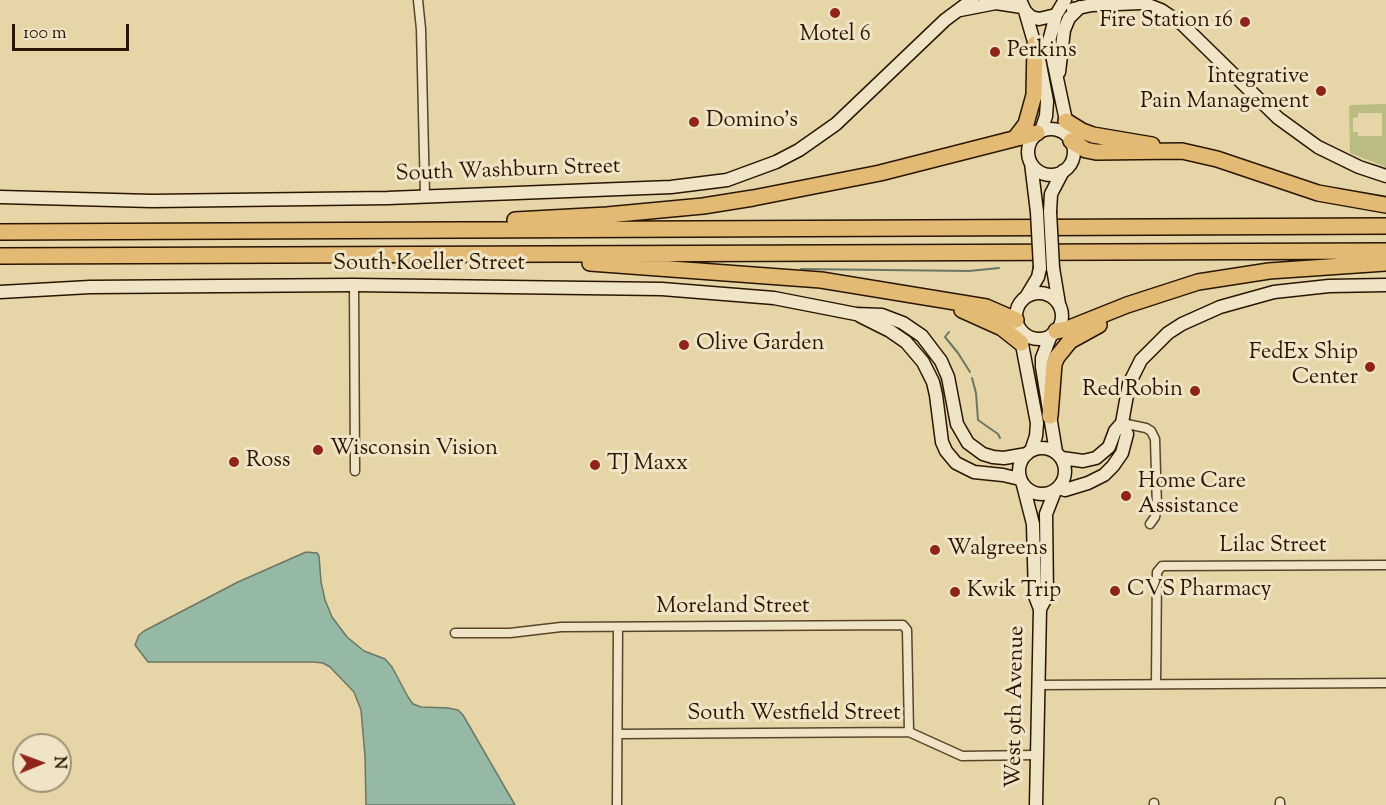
<!DOCTYPE html>
<style>
body{margin:0}
#map{position:relative;width:1386px;height:805px;overflow:hidden;background:#e6d5a6;font-family:"Sorts Mill Goudy",serif}
canvas{display:block}
.north{position:absolute;left:12px;top:733px;width:60px;height:60px;box-sizing:border-box;background:#efe4c5;border:2px solid #a09177;border-radius:50%;rotate:89deg;font-size:16px;font-weight:700;line-height:24px;text-align:center;color:#291501}
.north::after{content:'';display:block;margin:auto;width:21px;height:27px;background:#8f2418;clip-path:polygon(50% 0,100% 100%,50% 72%,0 100%)}
.scale{position:absolute;left:12px;top:24px;width:117px;height:27px;box-sizing:border-box;border:3px solid #291501;border-top:0;padding-left:8px;font-size:18px;line-height:21px;white-space:nowrap;color:#291501;-webkit-text-stroke:4px #efe4c5;paint-order:stroke}
</style>
<div id="map">
<canvas width="1386" height="805"></canvas>
<div class="north">N</div>
<div class="scale">100 m</div>
</div>
<script>
const g = document.querySelector('canvas').getContext('2d');
g.lineJoin = 'round';
function fillPath(path, color) {
  g.fillStyle = color;
  g.fill(path, 'evenodd');
}
function poly(rows) {
  const path = new Path2D();
  for (const r of rows) {
    if (r.length === 3) {
      path.moveTo(r[0] + r[2], r[1]);
      path.arc(r[0], r[1], r[2], 0, 2 * Math.PI);
      continue;
    }
    path.moveTo(r[0], r[1]);
    for (let i = 2; i < r.length; i += 2) path.lineTo(r[i], r[i + 1]);
  }
  return path;
}
function trace(path, color, width, dash) {
  g.strokeStyle = color;
  g.lineWidth = width;
  g.lineCap = dash ? 'butt' : 'round';
  g.setLineDash(dash || []);
  g.stroke(path);
}
function drawText(font, color, halo, rows, align = 'center') {
  g.font = font + ' "Sorts Mill Goudy",serif';
  g.lineWidth = 6;
  g.setLineDash([]);
  g.textBaseline = 'middle';
  g.strokeStyle = halo;
  g.fillStyle = color;
  for (const [text, x, y, turn = 0] of rows) {
    g.save();
    g.translate(x, y);
    g.rotate((+turn || 0) * Math.PI / 180);
    g.textAlign = isNaN(turn) ? turn : align;
    if (halo) g.strokeText(text, 0, 0);
    g.fillText(text, 0, 0);
    g.restore();
  }
}
const green = poly([
 [1386,104,1386,167,1350,153,1349,106,1350,105],
 [1358,113,1382,113,1382,136,1358,136,1358,132,1353,132,1353,118,1358,117]
]);
const water = poly([
 [306,552,317,553,319,556,321,582,325,600,332,617,347,637,364,651,385,659,392,667,408,697,413,704,421,707,448,708,458,710,463,715,515,805,366,805,365,756,361,710,354,692,330,667,323,663,314,662,148,662,135,645,139,635,144,631,238,582,306,552]
]);
const stream = poly([
 [801,269,969,271,999,268],
 [949,332,945,337,958,353,970,372],
 [972,378,976,393,978,420,998,434,1000,438]
]);
const street = poly([
 [418,0,421,29,425,195],
 [354,285,355,471],
 [1122,423,1146,428,1151,431,1155,439,1157,507,1155,517,1150,524],
 [455,633,510,633,561,627,903,625,907,630,909,732],
 [1156,684,1157,572,1162,566,1386,565],
 [1037,685,1386,683],
 [618,734,909,732,962,756,1036,755],
 [617,805,618,627],
 [1154,805,1154,803],
 [1280,805,1280,802]
]);
const secondary = poly([
 [1020,0,1025,11,1031,17,1039,19,1056,15,1065,0],
 [1135,0,1161,10,1182,24,1278,118,1318,147,1359,167,1386,176],
 [1073,9,1092,5,1141,3],
 [960,10,996,3,1022,7],
 [1025,11,1039,59,1047,101,1046,116,1041,131],
 [1056,15,1049,41,1068,130],
 [1059,72,1064,30,1069,18,1080,7],
 [1051,152,23],
 [1031,163,1037,212],
 [0,197,152,201,388,198,671,187,727,180,776,162,799,150,836,124,945,20,972,0],
 [1050,212,1051,194,1063,171],
 [1053,268,1059,304],
 [0,292,90,287,354,285,662,289,774,298,856,314,882,315,903,323,922,336,941,361,948,377,957,424,968,443,983,454,993,457,1004,458,1027,454],
 [1039,316,23],
 [1026,297,1038,277,1040,268],
 [860,316,890,331,906,342,923,362,933,382,936,395,942,442,946,451,956,463,974,472,1003,475,1020,479],
 [1020,334,1037,423,1036,436,1031,451],
 [1051,335,1042,358,1042,367,1056,452],
 [1042,471,23],
 [1062,458,1083,461,1096,458,1109,447,1115,431,1122,423],
 [1023,485,1033,524,1035,596,1040,609],
 [1059,488,1065,490,1088,483,1104,475,1113,466,1122,453,1127,434,1122,423,1129,384,1141,360,1168,333,1182,324,1220,307,1274,292,1329,286,1386,285],
 [1036,805,1040,609,1047,596,1046,514,1055,491]
]);
const highway = poly([
 [1066,121,1082,131,1093,135,1152,145],
 [1016,137,1026,124,1034,95,1035,44],
 [1071,141,1086,150,1096,152,1182,151,1217,159,1318,193,1386,205],
 [515,220,607,215,703,206,753,198,880,173,1037,133],
 [0,232,1386,226],
 [0,256,1386,251],
 [590,263,821,280,986,307,1016,320],
 [962,310,1002,328,1021,343],
 [1056,331,1067,329,1127,305,1198,282,1269,271,1386,263],
 [1050,416,1054,364,1057,357,1070,341,1099,325]
]);
const secondaryBridge = poly([
 [1037,212,1040,268],
 [1050,212,1053,268]
]);
const markers = [
 [835,13,6,"#8f2418"],
 [1245,22,6,"#8f2418"],
 [995,52,6,"#8f2418"],
 [1321,91,6,"#8f2418"],
 [694,122,6,"#8f2418"],
 [684,345,6,"#8f2418"],
 [1370,367,6,"#8f2418"],
 [1195,391,6,"#8f2418"],
 [318,450,6,"#8f2418"],
 [234,462,6,"#8f2418"],
 [595,465,6,"#8f2418"],
 [1126,496,6,"#8f2418"],
 [935,550,6,"#8f2418"],
 [1115,591,6,"#8f2418"],
 [955,592,6,"#8f2418"]
];
const poiNames = [
 ["Fire Station 16",1233,22,"right"],
 ["Motel 6",835,36,"center"],
 ["Perkins",1007,52],
 ["Integrative",1309,78,"right"],
 ["Pain Management",1309,103,"right"],
 ["Domino's",706,122],
 ["Olive Garden",696,345],
 ["FedEx Ship",1358,354,"right"],
 ["Center",1358,379,"right"],
 ["Red Robin",1183,391,"right"],
 ["Wisconsin Vision",330,450],
 ["Ross",246,462],
 ["TJ Maxx",607,465],
 ["Home Care",1138,483],
 ["Assistance",1138,508],
 ["Walgreens",947,550],
 ["CVS Pharmacy",1127,591],
 ["Kwik Trip",967,592]
];
const streetNames = [
 ["South Washburn Street",508,172,-2],
 ["South Koeller Street",429,265],
 ["Lilac Street",1273,547],
 ["Moreland Street",733,608],
 ["West 9th Avenue",1017,707,-89],
 ["South Westfield Street",794,715]
];
fillPath(green, '#bbbc83');
fillPath(water, '#96b9a6');
trace(water, '#6a7764', 1.5);
trace(stream, '#6a7764', 2);
trace(street, '#58452a', 11);
trace(secondary, '#291501', 15);
trace(highway, '#291501', 18);
trace(street, '#efe4c5', 8);
trace(secondary, '#efe4c5', 12);
trace(highway, '#e3ba73', 15);
trace(secondaryBridge, '#291501', 15, []);
trace(secondaryBridge, '#efe4c5', 12);
for (const [x, y, r, color] of markers) {
  const dot = new Path2D();
  dot.arc(x, y, r, 0, 2 * Math.PI);
  g.fillStyle = color;
  g.fill(dot);
  trace(dot, '#efe4c5', 2);
}
drawText('22px', '#291501', '#efe4c5', poiNames, 'left');
drawText('22px', '#291501', '#efe4c5', streetNames);
</script>
